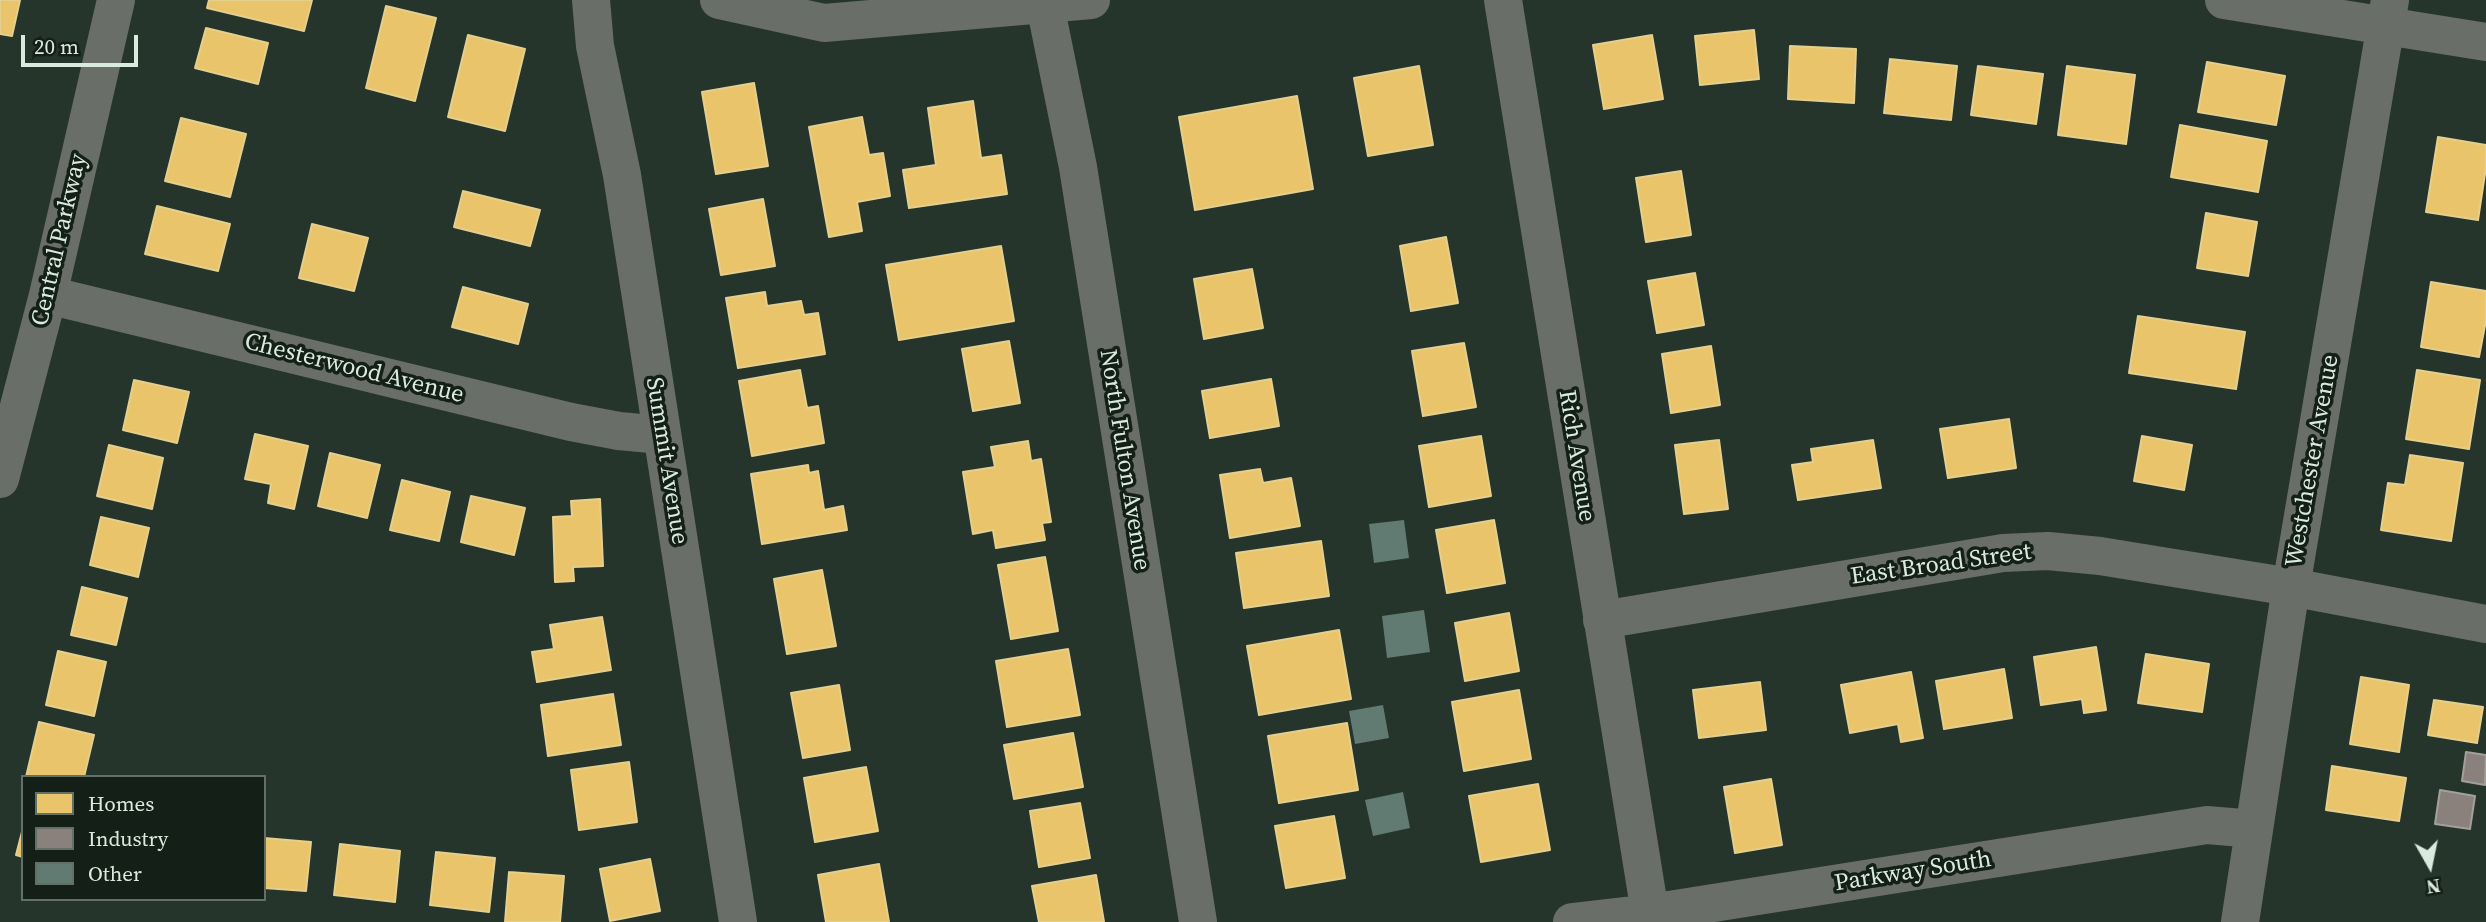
<!DOCTYPE html>
<style>
body{margin:0}
#map{position:relative;width:2486px;height:922px;overflow:hidden;background:#26352b;font-family:"Source Serif 4",serif}
canvas{display:block}
.legend{position:absolute;left:21px;top:775px;width:245px;height:126px;box-sizing:border-box;background:#131f17;border:2px solid #637067;margin:0;padding:9px 12px;list-style:none;font-size:21px;color:#daeade}
.legend li{display:flex;align-items:center;gap:14px;height:35px}
.legend b{width:35px;border:2px solid #637067}
.north{position:absolute;left:2395px;top:831px;width:70px;height:70px;-webkit-text-stroke:5px #131f17;paint-order:stroke;rotate:171deg;font-size:19px;font-weight:700;line-height:28px;text-align:center;color:#daeade}
.north::after{content:'';display:block;margin:auto;width:24px;height:32px;background:#daeade;clip-path:polygon(50% 0,100% 100%,50% 72%,0 100%)}
.scale{position:absolute;left:21px;top:35px;width:117px;height:32px;box-sizing:border-box;border:4px solid #daeade;border-top:0;padding-left:9px;font-size:21px;line-height:24px;white-space:nowrap;color:#daeade;-webkit-text-stroke:5px #131f17;paint-order:stroke}
</style>
<div id="map">
<canvas width="2486" height="922"></canvas>
<ul class="legend">
<li><b style="height:19px;background:#e9c46a"></b>Homes</li>
<li><b style="height:19px;background:#8a817c"></b>Industry</li>
<li><b style="height:19px;background:#617a72"></b>Other</li>
</ul>
<div class="north">N</div>
<div class="scale">20 m</div>
</div>
<script>
const g = document.querySelector('canvas').getContext('2d');
g.lineJoin = 'round';
function fillPath(path, color) {
  g.fillStyle = color;
  g.fill(path, 'evenodd');
}
function poly(rows) {
  const path = new Path2D();
  for (const r of rows) {
    path.moveTo(r[0], r[1]);
    for (let i = 2; i < r.length; i += 2) path.lineTo(r[i], r[i + 1]);
  }
  return path;
}
function trace(path, color, width, dash) {
  g.strokeStyle = color;
  g.lineWidth = width;
  g.lineCap = dash ? 'butt' : 'round';
  g.setLineDash(dash || []);
  g.stroke(path);
}
function drawText(font, color, halo, rows, align = 'center') {
  g.font = font + ' "Source Serif 4",serif';
  g.lineWidth = 7;
  g.setLineDash([]);
  g.textBaseline = 'middle';
  g.strokeStyle = halo;
  g.fillStyle = color;
  for (const [text, x, y, turn = 0] of rows) {
    g.save();
    g.translate(x, y);
    g.rotate((+turn || 0) * Math.PI / 180);
    g.textAlign = isNaN(turn) ? turn : align;
    if (halo) g.strokeText(text, 0, 0);
    g.fillText(text, 0, 0);
    g.restore();
  }
}
const homes = poly([
 [0,0,20,0,12,36,0,34,0,0],
 [209,0,312,0,304,31,207,8,209,0],
 [386,6,436,18,415,101,366,88,386,6],
 [206,28,268,43,258,84,195,68,206,28],
 [1754,30,1759,79,1700,85,1695,36,1754,30],
 [468,35,525,49,505,131,448,117,468,35],
 [1652,35,1663,99,1604,109,1593,45,1652,35],
 [1790,46,1856,49,1854,103,1788,99,1790,46],
 [1890,59,1957,66,1951,120,1884,113,1890,59],
 [2207,62,2285,76,2276,125,2198,112,2207,62],
 [1419,66,1433,145,1368,156,1354,78,1419,66],
 [1978,66,2043,74,2036,124,1971,115,1978,66],
 [2067,66,2135,75,2126,144,2058,135,2067,66],
 [754,83,768,166,716,174,702,92,754,83],
 [1297,96,1313,189,1195,210,1179,117,1297,96],
 [973,101,981,158,1001,155,1007,194,909,208,903,170,936,165,928,108,973,101],
 [862,117,869,155,883,153,890,196,857,202,862,231,829,237,809,127,862,117],
 [181,118,246,134,230,197,165,181,181,118],
 [2180,125,2267,141,2258,192,2171,177,2180,125],
 [2438,137,2486,145,2486,167,2478,220,2426,212,2438,137],
 [1681,171,1691,235,1646,242,1636,178,1681,171],
 [463,191,540,210,530,246,454,227,463,191],
 [763,199,775,266,721,275,709,209,763,199],
 [157,206,230,224,218,271,145,254,157,206],
 [2206,213,2257,222,2248,276,2197,268,2206,213],
 [312,224,368,238,354,291,299,278,312,224],
 [1446,237,1458,303,1411,311,1400,246,1446,237],
 [1001,246,1014,321,899,340,886,265,1001,246],
 [1252,269,1263,328,1204,339,1194,279,1252,269],
 [1695,273,1704,325,1657,333,1648,281,1695,273],
 [2431,282,2486,291,2486,320,2479,357,2421,347,2431,282],
 [463,287,528,304,518,344,452,327,463,287],
 [765,292,767,306,801,301,804,315,818,313,825,354,738,368,726,298,765,292],
 [2138,316,2245,332,2236,389,2129,373,2138,316],
 [1009,341,1020,403,973,411,962,349,1009,341],
 [1464,343,1476,407,1423,416,1412,351,1464,343],
 [1711,346,1720,405,1671,413,1662,354,1711,346],
 [800,370,807,408,818,406,824,443,752,456,739,381,800,370],
 [2417,370,2480,380,2469,449,2406,439,2417,370],
 [1271,379,1279,426,1210,438,1202,391,1271,379],
 [134,380,189,392,177,443,123,430,134,380],
 [2009,419,2016,468,1948,478,1940,429,2009,419],
 [255,434,308,446,294,509,268,503,271,484,245,479,255,434],
 [1481,436,1491,496,1429,507,1419,446,1481,436],
 [2142,436,2192,445,2184,490,2134,481,2142,436],
 [1719,440,1728,509,1684,514,1675,445,1719,440],
 [1873,440,1881,488,1798,500,1792,465,1813,462,1811,449,1873,440],
 [1028,441,1031,461,1041,459,1051,522,1042,523,1045,540,996,548,993,530,973,534,963,472,995,467,991,447,1028,441],
 [109,445,163,458,152,509,97,496,109,445],
 [330,453,380,465,367,518,318,506,330,453],
 [2410,455,2463,463,2451,541,2381,530,2388,483,2405,485,2410,455],
 [808,465,809,473,818,471,824,510,843,506,847,530,762,544,751,474,808,465],
 [1260,469,1263,483,1291,478,1300,526,1230,538,1220,475,1260,469],
 [402,480,450,492,439,541,390,530,402,480],
 [471,496,525,508,514,555,461,542,471,496],
 [600,499,603,566,573,567,574,581,555,582,553,517,572,516,571,501,600,499],
 [101,517,149,528,138,577,90,565,101,517],
 [1494,520,1505,583,1447,593,1436,530,1494,520],
 [1321,541,1329,596,1244,608,1236,553,1321,541],
 [1045,557,1058,631,1011,639,998,565,1045,557],
 [822,570,836,646,787,654,774,579,822,570],
 [82,587,127,598,116,645,71,635,82,587],
 [1509,613,1519,671,1465,681,1455,623,1509,613],
 [602,617,611,670,537,682,532,652,554,649,550,625,602,617],
 [1339,630,1351,699,1259,715,1247,646,1339,630],
 [2096,647,2106,710,2084,713,2082,699,2041,705,2034,657,2096,647],
 [1068,649,1080,715,1007,727,996,661,1068,649],
 [58,651,106,662,94,716,46,705,58,651],
 [2146,654,2209,664,2202,712,2138,703,2146,654],
 [2004,669,2012,718,1944,729,1936,681,2004,669],
 [1911,672,1923,738,1901,742,1898,724,1850,733,1841,685,1911,672],
 [2361,677,2409,685,2399,752,2350,744,2361,677],
 [1760,682,1766,730,1699,738,1693,690,1760,682],
 [839,685,850,750,803,758,791,693,839,685],
 [1519,690,1531,759,1464,771,1452,702,1519,690],
 [613,694,621,745,548,756,541,705,613,694],
 [2434,700,2483,707,2477,743,2428,735,2434,700],
 [39,722,94,735,84,777,26,777,39,722],
 [1347,723,1358,790,1279,803,1268,736,1347,723],
 [1073,733,1083,787,1014,799,1004,745,1073,733],
 [629,762,637,822,579,830,571,770,629,762],
 [2332,766,2406,778,2399,821,2326,810,2332,766],
 [866,767,878,831,815,842,804,778,866,767],
 [1771,779,1782,845,1735,853,1724,787,1771,779],
 [1538,784,1550,850,1481,862,1469,796,1538,784],
 [1080,803,1090,858,1039,867,1030,811,1080,803],
 [1334,816,1345,878,1286,888,1275,826,1334,816],
 [23,828,23,857,16,855,23,828],
 [264,838,311,842,306,891,264,888,264,838],
 [340,844,400,851,395,902,334,895,340,844],
 [436,852,495,858,489,912,430,905,436,852],
 [650,859,660,911,610,921,600,869,650,859],
 [879,864,889,922,826,922,818,875,879,864],
 [509,872,564,876,560,922,505,922,509,872],
 [1096,875,1104,922,1039,922,1032,886,1096,875]
]);
const industry = poly([
 [2466,752,2486,755,2485,785,2462,781,2466,752],
 [2440,790,2475,796,2470,829,2435,824,2440,790]
]);
const building = poly([
 [1404,520,1409,558,1374,563,1369,524],
 [1424,610,1430,652,1387,658,1382,616],
 [1383,705,1389,738,1355,744,1349,711],
 [1403,792,1410,828,1373,836,1365,800]
]);
const minor = poly([
 [591,0,595,46,622,175,738,922],
 [719,0,824,23,1091,0],
 [1044,0,1078,167,1198,922],
 [1503,0,1650,913],
 [2224,0,2486,42],
 [48,295,571,422,619,431,662,435],
 [0,479,48,295,116,0],
 [1602,620,2003,553,2048,551,2100,556,2291,587,2486,624],
 [1572,922,1650,913,2207,825,2254,829],
 [2240,922,2291,587,2390,0]
]);
const streetNames = [
 ["Central Parkway",60,240,-77],
 ["Chesterwood Avenue",354,369,14],
 ["Rich Avenue",1576,456,81],
 ["North Fulton Avenue",1124,460,81],
 ["Summit Avenue",666,461,81],
 ["Westchester Avenue",2313,461,-80],
 ["East Broad Street",1941,565,-8],
 ["Parkway South",1913,872,-9]
];
fillPath(homes, '#e9c46a');
trace(homes, '#e4cf8d', 2);
fillPath(industry, '#8a817c');
trace(industry, '#a2a099', 2);
fillPath(building, '#617a72');
trace(minor, '#6a6e69', 38);
drawText('24px', '#daeade', '#131f17', streetNames);
</script>
